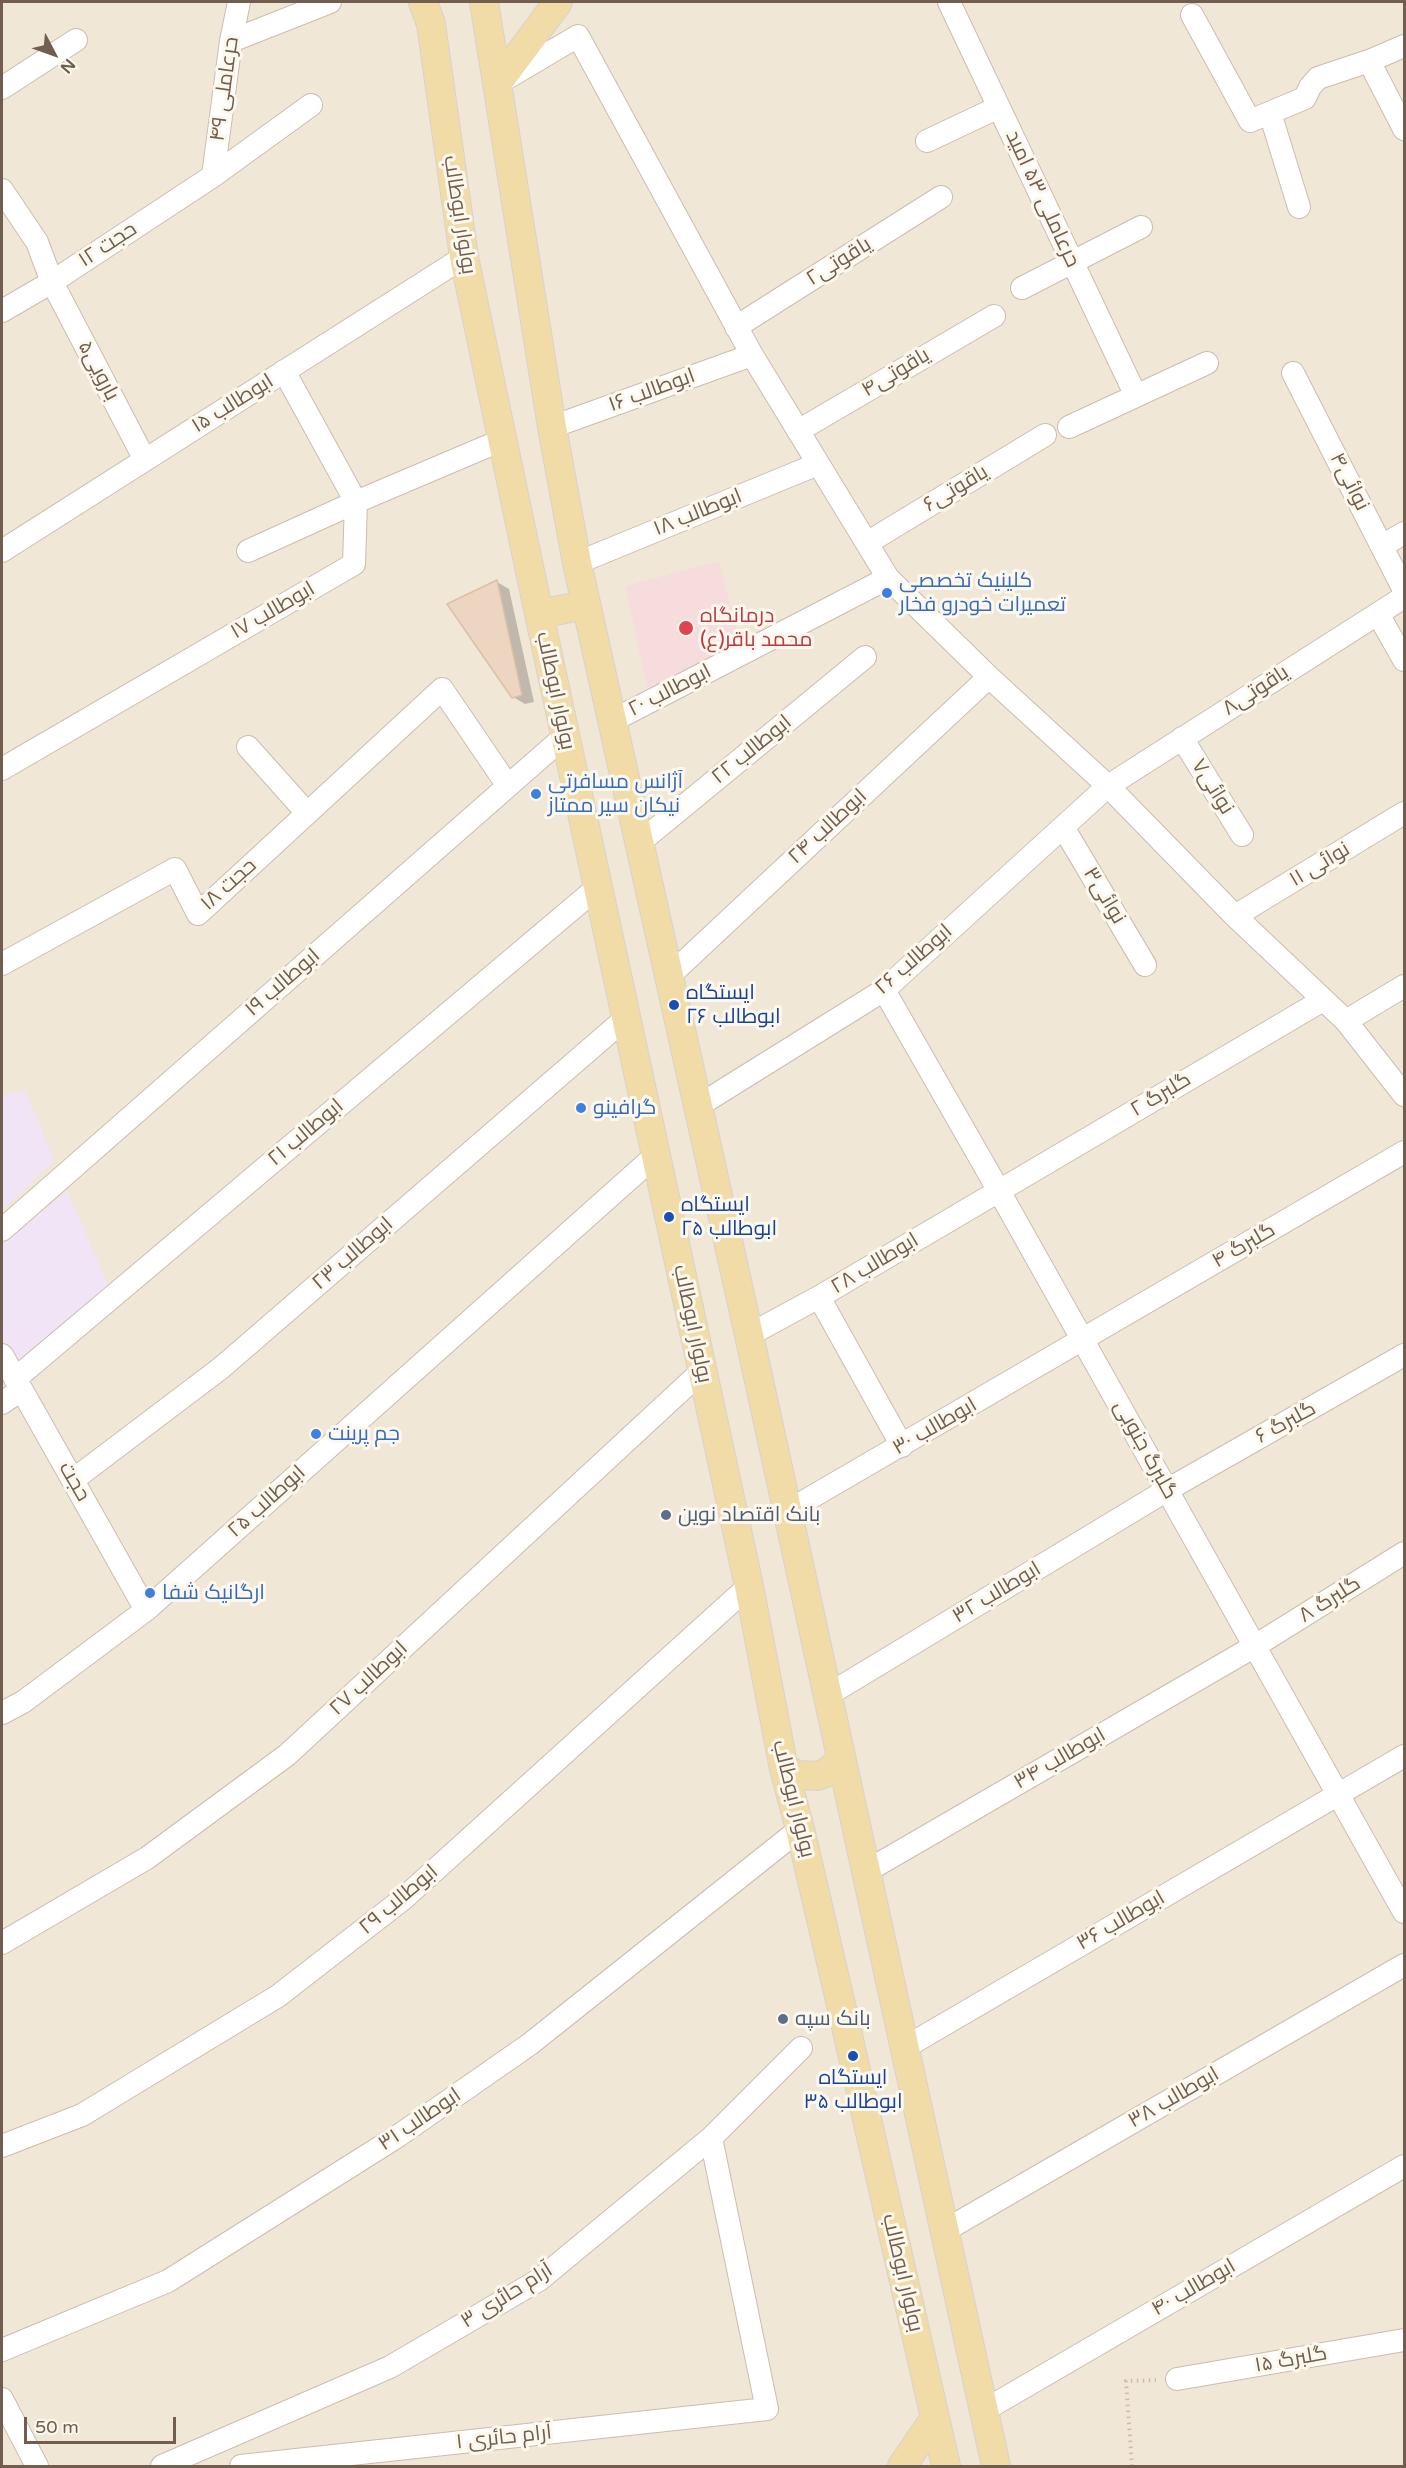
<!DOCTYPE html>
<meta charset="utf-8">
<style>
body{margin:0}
#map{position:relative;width:1406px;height:2468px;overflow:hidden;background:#faf4e8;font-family:"Varela Round",sans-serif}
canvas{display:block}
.frame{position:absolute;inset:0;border:3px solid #715e4f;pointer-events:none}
.north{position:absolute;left:24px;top:24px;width:60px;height:60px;-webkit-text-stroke:4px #fdf8ee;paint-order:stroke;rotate:131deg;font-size:16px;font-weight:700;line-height:24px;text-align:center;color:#715e4f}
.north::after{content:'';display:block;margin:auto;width:21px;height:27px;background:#715e4f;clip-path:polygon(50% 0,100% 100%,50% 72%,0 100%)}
.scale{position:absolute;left:24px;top:2417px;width:152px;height:27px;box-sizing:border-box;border:3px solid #715e4f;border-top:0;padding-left:8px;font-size:18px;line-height:21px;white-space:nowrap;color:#715e4f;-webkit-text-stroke:4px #fdf8ee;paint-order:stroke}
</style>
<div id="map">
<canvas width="1406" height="2468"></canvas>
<div class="frame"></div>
<div class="north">N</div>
<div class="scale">50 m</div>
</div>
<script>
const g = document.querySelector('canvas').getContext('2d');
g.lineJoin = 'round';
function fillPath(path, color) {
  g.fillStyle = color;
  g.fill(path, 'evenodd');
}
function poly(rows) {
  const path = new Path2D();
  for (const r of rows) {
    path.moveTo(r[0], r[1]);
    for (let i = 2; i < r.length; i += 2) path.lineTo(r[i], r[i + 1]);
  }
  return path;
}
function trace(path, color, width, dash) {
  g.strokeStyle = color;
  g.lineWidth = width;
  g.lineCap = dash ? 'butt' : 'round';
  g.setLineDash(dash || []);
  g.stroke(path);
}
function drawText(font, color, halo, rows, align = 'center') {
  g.font = font + ' "Varela Round",Cairo,sans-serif';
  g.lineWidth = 6;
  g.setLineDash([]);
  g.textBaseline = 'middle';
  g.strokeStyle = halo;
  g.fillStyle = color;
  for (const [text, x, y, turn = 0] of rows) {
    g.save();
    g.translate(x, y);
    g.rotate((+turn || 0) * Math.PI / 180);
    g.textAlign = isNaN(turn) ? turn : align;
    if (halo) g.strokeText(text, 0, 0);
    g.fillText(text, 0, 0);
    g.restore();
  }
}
const residential = poly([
 [2,2,1404,2,1404,2466,2,2466]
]);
const education = poly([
 [25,1090,54,1160,2,1211,2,1095],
 [67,1191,109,1287,16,1365,2,1336,2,1245]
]);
const medical = poly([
 [719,561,741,646,648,691,625,586]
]);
const shadow = poly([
 [497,582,509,589,534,702,525,704,513,697]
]);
const building = poly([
 [497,580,522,695,512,698,447,604,497,580]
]);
const path = poly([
 [1132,2466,1126,2381,1156,2380]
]);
const minor = poly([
 [949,2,1136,396],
 [1192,15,1250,121,1305,98,1310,87,1318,78,1369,61,1404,46],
 [231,41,330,2],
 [1369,61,1404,129],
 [502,81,578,36,752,355,888,578,989,677,1108,786,1235,916,1346,1021,1404,1095],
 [2,88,76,40],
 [1270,113,1299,207],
 [927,141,999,107],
 [213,176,231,41,239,2],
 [2,190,37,242,52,282,145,460],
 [1022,288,1141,227],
 [2,311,52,282,213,176,311,105],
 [736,327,941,197],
 [284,371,356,502],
 [1293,373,1404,590],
 [552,427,752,355],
 [1069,427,1207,363],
 [798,431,994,316],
 [867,543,1045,435],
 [1382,546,1404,533],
 [2,551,464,257],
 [248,551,356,502,502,440],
 [577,563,818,464],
 [1378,614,1404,660],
 [612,721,888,578],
 [1182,738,1242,835],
 [248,747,307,813],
 [2,769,354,564,356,502],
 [1063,827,1145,965],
 [639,843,865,657],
 [1235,916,1404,813],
 [2,964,175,869,198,914,442,689,508,786],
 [668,977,989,677],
 [884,990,999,1191,1404,1912],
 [1346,1021,1404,986],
 [698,1106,884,990,1108,786,1404,597],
 [2,1230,565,736],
 [819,1297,902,1446],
 [749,1335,819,1297,1323,1000],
 [2,1355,146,1610],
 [15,1379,598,887],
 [2,1403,21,1390],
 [73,1480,221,1368,626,1018],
 [786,1512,1404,1152],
 [826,1696,1167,1490,1404,1355],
 [2,1713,23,1702,146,1610,656,1155],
 [865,1872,1255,1646,1404,1553],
 [2,1943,147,1858,287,1755,702,1371],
 [904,2048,1404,1756],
 [2,2146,82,2115,278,1996,403,1899,749,1586],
 [944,2231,1404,1965],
 [2,2350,168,2281,398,2136,530,2044,800,1829],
 [1177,2379,1404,2340],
 [2,2399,37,2466],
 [983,2411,1404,2166],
 [162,2466,390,2367,539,2280,711,2138,801,2048],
 [241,2466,767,2409,711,2138]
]);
const major = poly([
 [423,2,431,24,464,257,539,614,749,1586,784,1769,800,1829,842,2009,946,2466],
 [484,2,552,427,577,563,749,1335,996,2466],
 [497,84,558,2],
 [539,614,586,605],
 [784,1769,798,1775,817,1776,826,1773,840,1761],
 [902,2466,935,2418]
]);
const markers = [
 [887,593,6,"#3f7fe0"],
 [686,628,8,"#e0444e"],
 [536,794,6,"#3f7fe0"],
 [674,1005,6,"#1a4fb4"],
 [581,1108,6,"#3f7fe0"],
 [669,1217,6,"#1a4fb4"],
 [316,1434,6,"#3f7fe0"],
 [666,1515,6,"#5c6f8a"],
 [150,1593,6,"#3f7fe0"],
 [783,2019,6,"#5c6f8a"],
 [853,2056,6,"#1a4fb4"]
];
const streetNames = [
 ["حرعاملی ۴۹",225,89,-82],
 ["حرعاملی ۵۳ امید",1042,199,65],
 ["بولوار ابوطالب",459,215,81],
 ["حجت ۱۲",108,245,-33],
 ["یاقوتی۲",839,262,-32],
 ["بارویی۵",98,371,62],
 ["یاقوتی۴",896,373,-31],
 ["ابوطالب ۱۶",652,391,-20],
 ["ابوطالب ۱۵",233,404,-32],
 ["نوائی۴",1349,482,63],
 ["یاقوتی۶",956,489,-31],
 ["ابوطالب ۱۸",698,513,-22],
 ["ابوطالب ۱۷",273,611,-30],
 ["بولوار ابوطالب",555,691,78],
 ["ابوطالب ۲۰",670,691,-27],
 ["یاقوتی۸",1256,691,-33],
 ["ابوطالب ۲۲",752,750,-39],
 ["نوائی۷",1212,787,58],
 ["ابوطالب ۲۴",828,827,-43],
 ["نوائی ۱۱",1320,865,-31],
 ["حجت ۱۸",229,885,-42],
 ["نوائی۳",1104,896,59],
 ["ابوطالب ۲۶",914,960,-41],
 ["ابوطالب ۱۹",283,983,-41],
 ["گلبرگ ۲",1161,1095,-31],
 ["ابوطالب ۲۱",306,1133,-40],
 ["گلبرگ ۴",1244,1246,-30],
 ["ابوطالب ۲۳",353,1254,-41],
 ["ابوطالب ۲۸",875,1264,-31],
 ["بولوار ابوطالب",692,1324,78],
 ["گلبرگ ۶",1286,1423,-29],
 ["ابوطالب ۳۰",935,1427,-30],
 ["گلبرگ جنوبی",1145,1450,61],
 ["حجت",74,1482,60],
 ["ابوطالب ۲۵",267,1502,-42],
 ["ابوطالب ۳۲",997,1593,-31],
 ["گلبرگ ۸",1330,1600,-32],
 ["ابوطالب ۲۷",369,1679,-43],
 ["ابوطالب ۳۴",1060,1759,-30],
 ["بولوار ابوطالب",793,1799,76],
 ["ابوطالب ۲۹",399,1900,-40],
 ["ابوطالب ۳۶",1121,1921,-30],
 ["ابوطالب ۳۸",1174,2098,-30],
 ["ابوطالب ۳۱",420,2120,-34],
 ["بولوار ابوطالب",902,2273,77],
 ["ابوطالب ۴۰",1194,2288,-30],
 ["آرام حائری ۳",507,2296,-32],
 ["گلبرگ ۱۵",1291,2360,-10],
 ["آرام حائری ۱",504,2438,-6]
];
const shopNames = [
 ["کلینیک تخصصی",899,581],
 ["تعمیرات خودرو فخار",899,605],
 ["آژانس مسافرتی",548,782],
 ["نیکان سیر ممتاز",548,806],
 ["گرافینو",593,1108],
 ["جم پرینت",328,1434],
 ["ارگانیک شفا",162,1593]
];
const healthNames = [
 ["درمانگاه",700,616],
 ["محمد باقر(ع)",700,640]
];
const transitNames = [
 ["ایستگاه",686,993],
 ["ابوطالب ۲۶",686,1017],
 ["ایستگاه",681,1205],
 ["ابوطالب ۲۵",681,1229],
 ["ایستگاه",853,2078,"center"],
 ["ابوطالب ۳۵",853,2102,"center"]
];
const serviceNames = [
 ["بانک اقتصاد نوین",678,1515],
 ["بانک سپه",795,2019]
];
fillPath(residential, '#f1e7d7');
fillPath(education, '#f1e4f6');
fillPath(medical, '#f7dcdd');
fillPath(shadow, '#0003');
fillPath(building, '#ecd6c2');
trace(building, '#ddbfa5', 1.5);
trace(minor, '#cbbdaf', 24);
trace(major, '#d7d2ce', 30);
trace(path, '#d1baa5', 4, [1.5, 4.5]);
trace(minor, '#fff', 22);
trace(major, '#f1dca8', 28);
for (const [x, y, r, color] of markers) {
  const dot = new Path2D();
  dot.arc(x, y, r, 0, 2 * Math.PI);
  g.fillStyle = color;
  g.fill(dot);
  trace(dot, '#fdf8ee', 2);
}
drawText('21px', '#715e4f', '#fdf8ee', streetNames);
drawText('21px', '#366cbe', '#fdf8ee', shopNames, 'left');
drawText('21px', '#be3a42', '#fdf8ee', healthNames, 'left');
drawText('21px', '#164399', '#fdf8ee', transitNames, 'left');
drawText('21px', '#4e5e75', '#fdf8ee', serviceNames, 'left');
</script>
